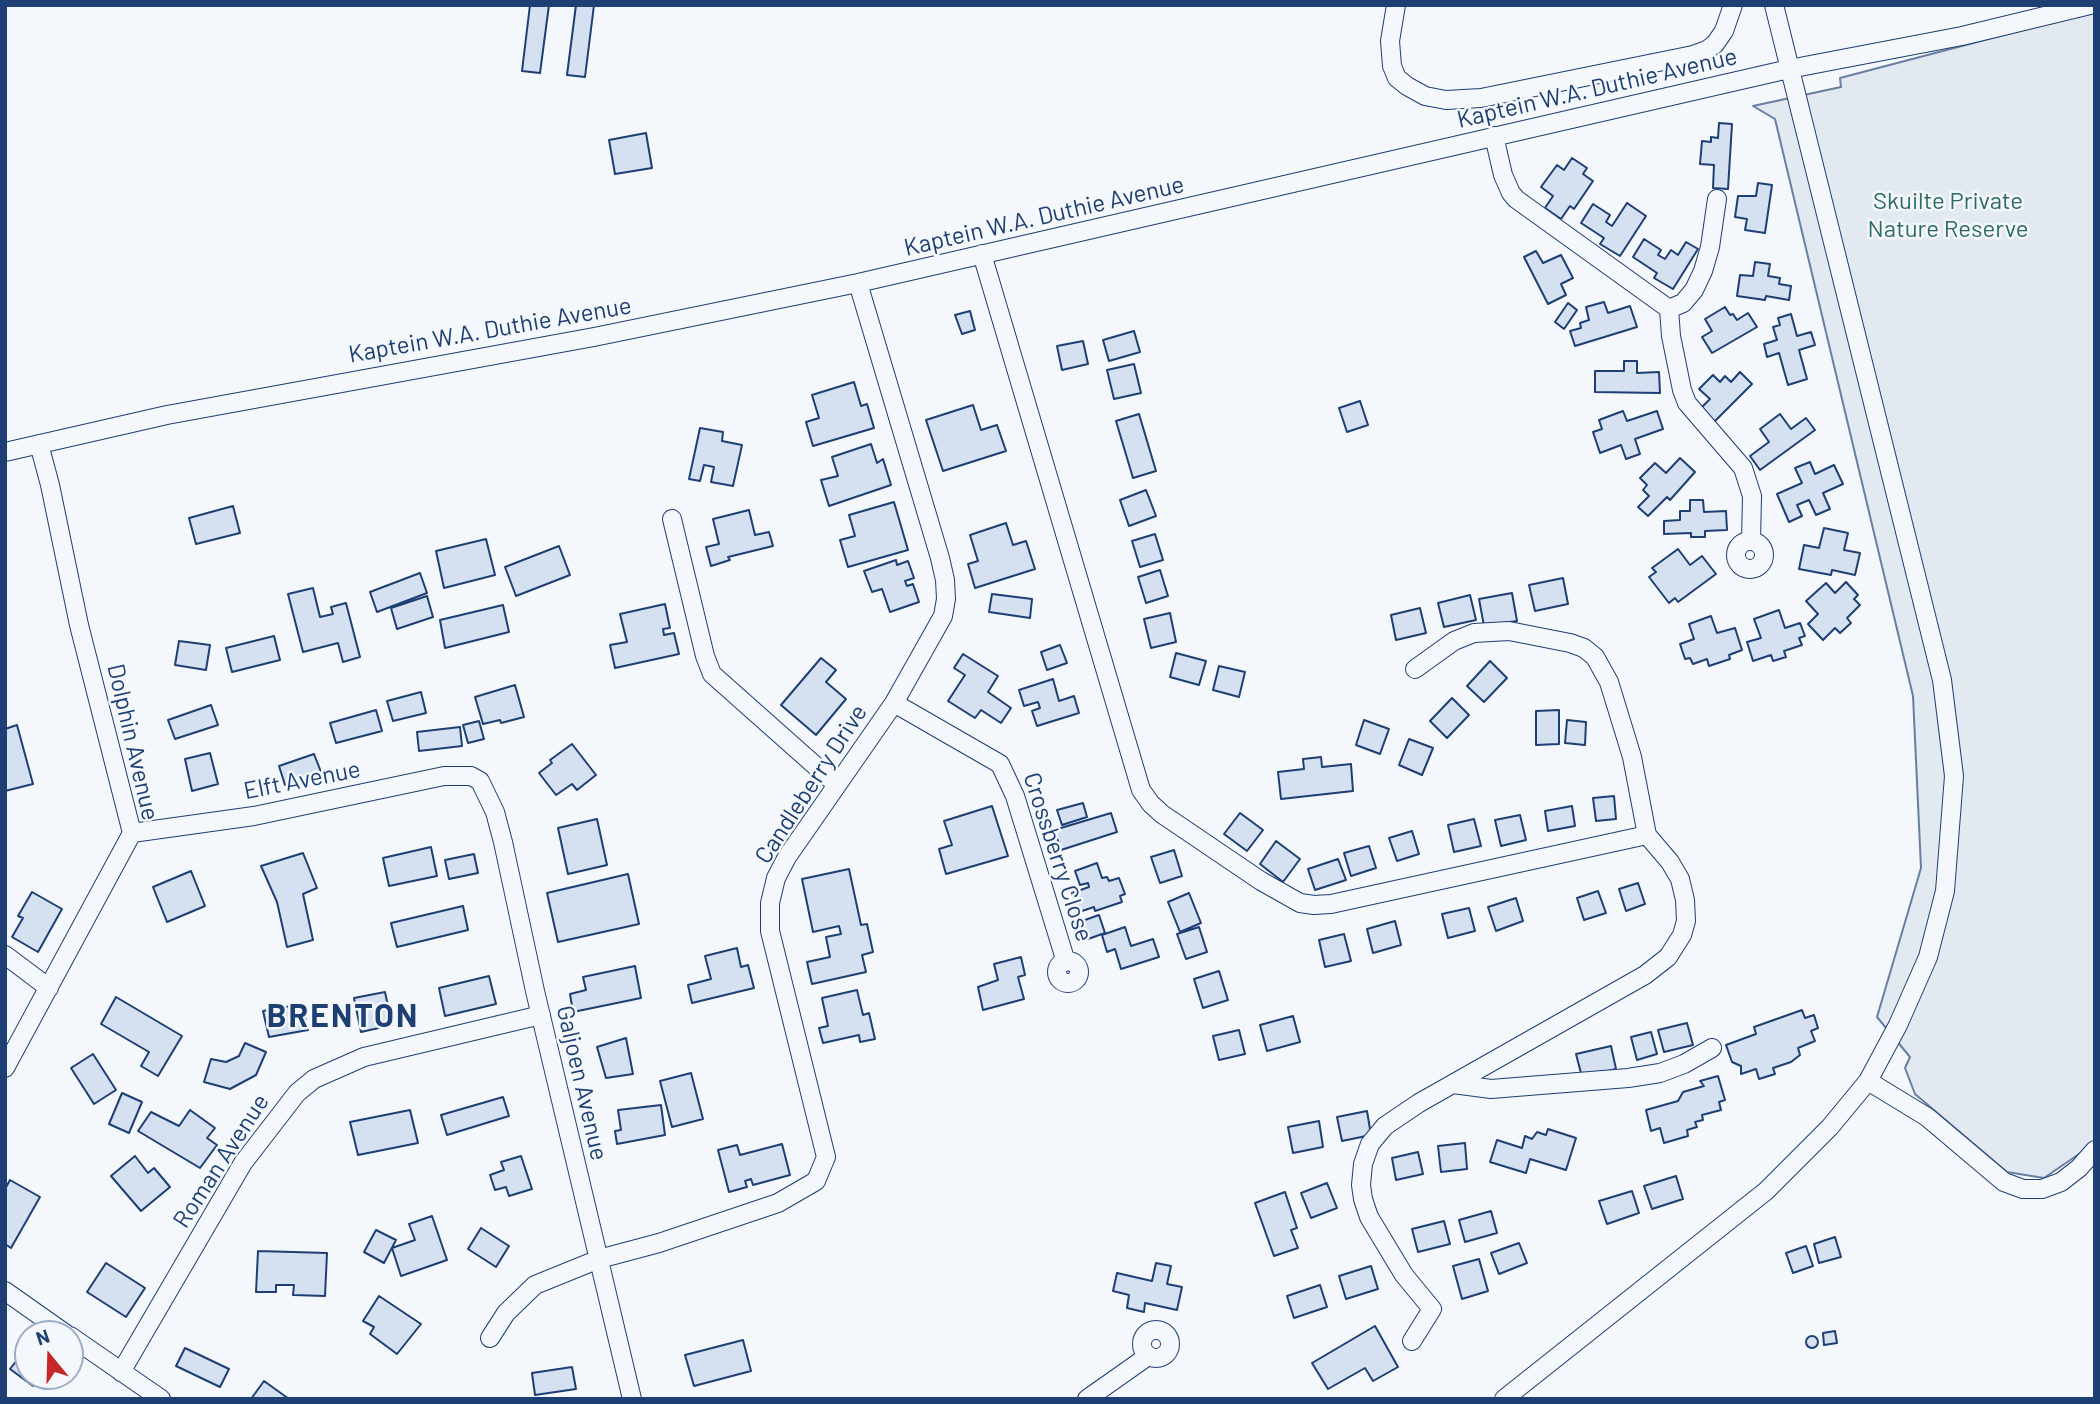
<!DOCTYPE html>
<style>
body{margin:0}
#map{position:relative;width:2100px;height:1404px;overflow:hidden;background:#f4f7fb;font-family:Barlow,sans-serif}
canvas{display:block}
.frame{position:absolute;inset:0;border:7px solid #1d3f73;pointer-events:none}
.north{position:absolute;left:14px;top:1320px;width:70px;height:70px;box-sizing:border-box;background:#f4f7fb;border:2px solid #9eadc5;border-radius:50%;rotate:341deg;font-size:19px;font-weight:700;line-height:28px;text-align:center;color:#1d3f73}
.north::after{content:'';display:block;margin:auto;width:24px;height:32px;background:#c62828;clip-path:polygon(50% 0,100% 100%,50% 72%,0 100%)}
</style>
<div id="map">
<canvas width="2100" height="1404"></canvas>
<div class="frame"></div>
<div class="north">N</div>
</div>
<script>
const g = document.querySelector('canvas').getContext('2d');
g.lineJoin = 'round';
function fillPath(path, color) {
  g.fillStyle = color;
  g.fill(path, 'evenodd');
}
function poly(rows) {
  const path = new Path2D();
  for (const r of rows) {
    if (r.length === 3) {
      path.moveTo(r[0] + r[2], r[1]);
      path.arc(r[0], r[1], r[2], 0, 2 * Math.PI);
      continue;
    }
    path.moveTo(r[0], r[1]);
    for (let i = 2; i < r.length; i += 2) path.lineTo(r[i], r[i + 1]);
  }
  return path;
}
function trace(path, color, width, dash) {
  g.strokeStyle = color;
  g.lineWidth = width;
  g.lineCap = dash ? 'butt' : 'round';
  g.setLineDash(dash || []);
  g.stroke(path);
}
function drawText(font, color, halo, rows, align = 'center') {
  g.font = font + ' Barlow,sans-serif';
  g.lineWidth = 5;
  g.setLineDash([]);
  g.textBaseline = 'middle';
  g.strokeStyle = halo;
  g.fillStyle = color;
  for (const [text, x, y, turn = 0] of rows) {
    g.save();
    g.translate(x, y);
    g.rotate((+turn || 0) * Math.PI / 180);
    g.textAlign = isNaN(turn) ? turn : align;
    if (halo) g.strokeText(text, 0, 0);
    g.fillText(text, 0, 0);
    g.restore();
  }
}
const green = poly([
 [2095,11,2095,1143,2044,1178,2007,1172,1915,1094,1905,1068,1910,1057,1877,1017,1921,868,1913,696,1775,119,1753,106,1841,87,1840,78,2095,11]
]);
const building = poly([
 [530,5,549,5,540,73,522,71,530,5],
 [576,5,594,5,585,77,567,75,576,5],
 [1719,123,1732,124,1728,189,1713,188,1714,165,1700,164,1702,141,1711,142,1711,137,1718,138,1719,123],
 [646,133,652,168,615,174,609,140,646,133],
 [1572,158,1587,168,1583,174,1593,181,1574,209,1570,206,1561,219,1545,208,1553,196,1541,187,1557,165,1564,170,1572,158],
 [1758,183,1772,185,1765,233,1745,230,1747,219,1735,217,1738,196,1756,196,1758,183],
 [1627,203,1646,216,1620,256,1600,244,1604,238,1581,223,1593,204,1610,215,1606,222,1612,226,1627,203],
 [1644,239,1661,250,1658,255,1665,259,1671,250,1678,255,1686,242,1698,249,1673,289,1654,278,1657,273,1633,257,1644,239],
 [1536,251,1543,263,1561,255,1573,278,1561,284,1566,295,1548,304,1524,257,1536,251],
 [1755,262,1770,264,1768,276,1780,278,1779,284,1791,286,1789,300,1766,296,1765,300,1737,296,1740,275,1753,276,1755,262],
 [1604,302,1608,313,1630,306,1637,327,1575,346,1570,331,1581,328,1580,323,1589,320,1586,307,1604,302],
 [1568,303,1577,310,1564,329,1555,322,1568,303],
 [1725,307,1730,315,1733,314,1737,320,1748,313,1757,327,1712,353,1702,337,1712,331,1705,319,1725,307],
 [970,311,975,330,962,334,955,315,970,311],
 [1791,314,1797,336,1811,332,1815,345,1799,350,1807,379,1788,385,1779,353,1767,357,1764,344,1777,340,1773,327,1780,325,1778,318,1791,314],
 [1134,331,1140,352,1109,361,1103,340,1134,331],
 [1083,341,1088,364,1062,370,1057,346,1083,341],
 [1624,361,1637,361,1637,373,1659,372,1660,393,1595,392,1595,371,1624,371,1624,361],
 [1134,364,1141,393,1114,399,1107,370,1134,364],
 [1740,372,1752,384,1714,422,1700,409,1710,399,1699,389,1713,375,1720,382,1725,376,1731,382,1740,372],
 [854,382,861,406,867,404,874,428,813,446,806,422,819,418,812,395,854,382],
 [1360,401,1368,425,1347,432,1339,408,1360,401],
 [973,405,981,430,997,425,1006,451,943,471,926,420,973,405],
 [1623,411,1627,421,1657,411,1663,429,1635,439,1640,454,1626,459,1621,445,1600,453,1593,432,1602,429,1599,420,1623,411],
 [1139,414,1156,471,1133,478,1116,421,1139,414],
 [1780,414,1791,429,1806,418,1815,430,1760,470,1750,456,1769,442,1760,429,1780,414],
 [700,428,723,432,722,441,742,445,733,486,711,482,714,467,704,465,700,481,689,479,700,428],
 [871,444,877,463,883,459,891,485,829,506,821,480,838,476,832,457,871,444],
 [1680,458,1695,472,1670,500,1667,497,1648,516,1638,507,1649,496,1643,490,1647,485,1640,478,1655,463,1666,473,1680,458],
 [1810,462,1815,474,1834,465,1843,484,1823,493,1830,509,1816,515,1809,500,1797,505,1802,516,1789,522,1777,494,1802,483,1795,468,1810,462],
 [1146,490,1156,516,1129,526,1120,500,1146,490],
 [1690,500,1703,500,1704,512,1726,511,1727,530,1705,531,1705,537,1691,537,1691,533,1664,534,1664,521,1680,520,1680,511,1690,511,1690,500],
 [894,502,908,550,848,567,840,540,855,536,849,515,894,502],
 [233,506,240,533,196,544,189,518,233,506],
 [749,510,755,535,769,532,773,546,728,557,730,560,711,566,706,547,719,544,713,519,749,510],
 [1006,523,1013,545,1026,541,1035,569,975,588,968,564,978,561,970,535,1006,523],
 [1824,528,1848,533,1844,550,1860,553,1855,575,1832,570,1831,575,1799,569,1804,545,1819,548,1824,528],
 [1155,534,1163,560,1140,567,1132,541,1155,534],
 [486,539,495,575,444,588,436,551,486,539],
 [559,546,570,575,516,596,505,567,559,546],
 [1678,549,1690,565,1702,556,1716,574,1678,602,1675,598,1669,603,1649,577,1656,572,1652,568,1678,549],
 [896,560,897,565,908,561,914,578,905,581,907,586,913,584,919,602,890,612,882,589,872,592,864,571,896,560],
 [1160,570,1168,596,1146,603,1138,577,1160,570],
 [420,573,427,593,377,612,370,592,420,573],
 [1563,578,1568,604,1535,611,1529,585,1563,578],
 [1846,582,1858,595,1854,599,1860,605,1847,618,1851,623,1840,633,1835,628,1823,640,1808,624,1818,614,1806,601,1826,583,1835,593,1846,582],
 [313,588,320,617,333,614,331,607,346,603,360,657,343,662,338,643,303,652,288,594,313,588],
 [1512,593,1517,621,1484,626,1479,599,1512,593],
 [992,594,1032,599,1030,618,989,612,992,594],
 [1470,595,1476,620,1444,627,1438,603,1470,595],
 [427,596,433,617,397,629,391,608,427,596],
 [665,604,670,628,663,629,664,635,674,633,679,654,615,668,610,645,627,642,620,614,665,604],
 [503,605,509,632,445,648,440,620,503,605],
 [1420,608,1426,633,1396,640,1391,615,1420,608],
 [1779,610,1785,628,1800,623,1805,636,1799,638,1802,645,1784,651,1786,657,1773,661,1771,655,1753,661,1747,642,1761,638,1754,619,1779,610],
 [1170,613,1176,642,1151,648,1144,619,1170,613],
 [1711,616,1717,633,1735,628,1742,650,1729,655,1730,659,1709,666,1707,659,1693,664,1690,658,1685,659,1680,644,1694,639,1689,624,1711,616],
 [274,636,280,660,232,672,226,648,274,636],
 [179,641,210,645,206,670,175,665,179,641],
 [1060,645,1067,663,1047,670,1041,652,1060,645],
 [1176,653,1206,661,1199,685,1170,677,1176,653],
 [963,654,998,676,988,692,1011,708,1001,723,981,710,975,718,948,701,965,675,954,668,963,654],
 [821,658,836,670,826,682,846,699,816,735,781,705,821,658],
 [1490,661,1507,678,1484,702,1467,686,1490,661],
 [1219,666,1245,672,1239,697,1213,690,1219,666],
 [1053,679,1059,701,1074,696,1079,713,1037,726,1032,711,1040,708,1038,702,1024,706,1019,690,1053,679],
 [515,685,524,717,501,723,500,720,483,724,475,697,515,685],
 [421,692,426,713,393,721,387,701,421,692],
 [1452,698,1469,715,1447,738,1430,721,1452,698],
 [211,705,218,725,175,739,168,720,211,705],
 [376,710,382,731,336,743,330,723,376,710],
 [1559,710,1559,744,1536,745,1536,711,1559,710],
 [1364,720,1389,729,1380,754,1356,745,1364,720],
 [1567,720,1586,722,1585,745,1565,743,1567,720],
 [479,721,484,739,468,743,463,725,479,721],
 [17,725,33,784,5,791,5,729,17,725],
 [460,727,462,746,419,751,417,732,460,727],
 [1409,739,1433,748,1422,775,1399,765,1409,739],
 [572,744,596,775,577,790,572,784,556,795,539,773,552,763,550,760,572,744],
 [210,753,218,784,192,791,185,759,210,753],
 [314,754,321,772,285,785,279,766,314,754],
 [1321,757,1322,767,1351,764,1353,791,1281,799,1278,772,1304,769,1303,759,1321,757],
 [1614,796,1616,819,1596,821,1593,798,1614,796],
 [1083,803,1087,817,1062,825,1057,810,1083,803],
 [992,806,1008,856,946,874,939,849,952,845,944,821,992,806],
 [1572,806,1575,826,1548,831,1545,811,1572,806],
 [1111,813,1117,832,1061,850,1054,830,1111,813],
 [1240,813,1263,830,1247,851,1224,834,1240,813],
 [1520,815,1526,840,1501,846,1495,820,1520,815],
 [597,819,607,865,568,874,558,828,597,819],
 [1474,819,1481,846,1454,852,1448,825,1474,819],
 [1412,831,1419,854,1397,861,1389,838,1412,831],
 [1276,841,1300,859,1283,882,1260,864,1276,841],
 [1369,846,1376,868,1351,876,1344,853,1369,846],
 [431,847,437,876,389,886,383,858,431,847],
 [1174,850,1182,876,1160,883,1151,857,1174,850],
 [303,853,317,888,303,894,313,940,287,947,277,902,261,866,303,853],
 [474,854,478,873,449,879,445,860,474,854],
 [1338,859,1346,880,1315,890,1308,869,1338,859],
 [1097,863,1102,878,1107,877,1109,881,1119,878,1125,894,1120,896,1122,902,1095,911,1094,907,1079,912,1072,893,1089,887,1088,883,1080,885,1075,871,1097,863],
 [849,869,861,925,867,924,873,952,862,955,866,972,812,984,807,962,830,957,826,937,841,934,839,926,813,932,802,879,849,869],
 [191,871,205,906,167,922,153,887,191,871],
 [628,874,639,924,558,942,547,893,628,874],
 [1638,883,1645,904,1626,911,1619,889,1638,883],
 [1598,891,1606,913,1584,920,1577,898,1598,891],
 [32,892,62,909,38,952,12,937,23,918,18,916,32,892],
 [1189,893,1201,923,1180,932,1168,902,1189,893],
 [1516,898,1523,921,1496,931,1488,907,1516,898],
 [463,906,468,930,397,947,391,923,463,906],
 [1469,908,1475,931,1448,938,1442,914,1469,908],
 [1099,915,1105,933,1088,939,1082,921,1099,915],
 [1395,921,1401,945,1373,953,1367,929,1395,921],
 [1125,927,1131,946,1153,939,1159,957,1121,969,1115,949,1107,952,1102,935,1125,927],
 [1199,927,1207,952,1186,959,1177,934,1199,927],
 [1344,934,1351,961,1325,967,1319,940,1344,934],
 [737,948,741,967,748,965,754,988,692,1003,688,985,711,979,705,956,737,948],
 [1021,957,1025,975,1018,977,1024,999,983,1010,978,987,998,980,994,964,1021,957],
 [635,966,641,998,573,1012,570,994,586,990,583,977,635,966],
 [1219,971,1228,1000,1203,1008,1194,979,1219,971],
 [489,976,496,1004,445,1016,439,988,489,976],
 [857,990,863,1015,869,1013,875,1039,860,1042,859,1035,823,1043,819,1028,828,1026,822,998,857,990],
 [385,992,392,1025,361,1032,354,998,385,992],
 [116,997,182,1036,158,1076,141,1066,149,1052,101,1024,116,997],
 [302,1004,308,1030,269,1037,263,1011,302,1004],
 [1802,1010,1805,1018,1814,1015,1818,1028,1811,1031,1815,1041,1798,1048,1800,1055,1791,1062,1773,1068,1775,1074,1759,1079,1756,1069,1741,1074,1741,1066,1732,1062,1726,1045,1756,1034,1754,1027,1802,1010],
 [1293,1016,1300,1042,1267,1051,1260,1025,1293,1016],
 [1687,1023,1693,1045,1664,1052,1658,1030,1687,1023],
 [1239,1030,1245,1054,1219,1060,1213,1036,1239,1030],
 [1651,1032,1657,1054,1637,1060,1631,1037,1651,1032],
 [626,1038,633,1074,606,1078,597,1047,626,1038],
 [245,1043,266,1052,256,1075,230,1089,204,1082,211,1059,226,1062,239,1056,245,1043],
 [1611,1046,1616,1069,1582,1077,1576,1054,1611,1046],
 [93,1054,116,1090,94,1104,71,1068,93,1054],
 [691,1073,703,1119,672,1127,660,1081,691,1073],
 [1718,1076,1725,1100,1719,1102,1721,1110,1702,1115,1703,1120,1695,1122,1697,1127,1687,1130,1688,1136,1664,1143,1660,1128,1651,1131,1646,1110,1678,1101,1683,1092,1704,1086,1700,1081,1718,1076],
 [122,1093,142,1102,129,1133,109,1124,122,1093],
 [503,1097,509,1116,447,1135,441,1115,503,1097],
 [661,1105,665,1135,617,1144,615,1131,621,1130,618,1110,661,1105],
 [190,1110,215,1128,207,1138,217,1145,200,1168,138,1131,151,1112,179,1126,190,1110],
 [410,1110,418,1143,358,1155,350,1122,410,1110],
 [1367,1111,1371,1135,1342,1141,1337,1117,1367,1111],
 [1319,1121,1323,1147,1293,1153,1288,1127,1319,1121],
 [1548,1129,1576,1138,1566,1170,1530,1159,1526,1173,1490,1162,1497,1140,1522,1148,1525,1136,1532,1139,1537,1132,1546,1135,1548,1129],
 [1465,1143,1467,1169,1441,1172,1438,1146,1465,1143],
 [782,1144,790,1175,753,1185,751,1179,745,1181,747,1187,729,1192,718,1150,737,1145,740,1155,782,1144],
 [1418,1152,1423,1174,1396,1180,1392,1158,1418,1152],
 [135,1156,148,1173,154,1168,170,1187,141,1211,111,1176,135,1156],
 [521,1156,532,1189,509,1196,506,1187,495,1190,490,1175,504,1170,501,1162,521,1156],
 [1676,1176,1683,1199,1652,1209,1644,1186,1676,1176],
 [10,1180,40,1197,11,1248,5,1244,5,1189,10,1180],
 [1327,1183,1337,1208,1311,1218,1301,1193,1327,1183],
 [1632,1191,1639,1213,1607,1224,1599,1201,1632,1191],
 [1285,1192,1297,1228,1291,1230,1298,1248,1274,1256,1255,1203,1285,1192],
 [1491,1211,1497,1233,1465,1242,1459,1220,1491,1211],
 [432,1216,447,1260,401,1276,392,1248,415,1240,409,1224,432,1216],
 [1444,1221,1450,1244,1418,1252,1412,1229,1444,1221],
 [481,1228,509,1246,496,1267,468,1249,481,1228],
 [376,1230,396,1240,384,1263,364,1252,376,1230],
 [1835,1237,1841,1257,1819,1263,1814,1244,1835,1237],
 [1519,1243,1527,1263,1499,1274,1491,1253,1519,1243],
 [1806,1246,1813,1266,1793,1273,1786,1253,1806,1246],
 [258,1251,327,1253,325,1296,293,1295,294,1285,276,1285,276,1292,256,1292,258,1251],
 [1479,1259,1488,1291,1462,1299,1453,1266,1479,1259],
 [106,1263,145,1288,126,1317,87,1292,106,1263],
 [1156,1263,1171,1266,1167,1284,1182,1287,1177,1310,1145,1303,1144,1312,1127,1308,1129,1295,1113,1291,1117,1273,1152,1281,1156,1263],
 [1371,1266,1378,1289,1346,1299,1339,1276,1371,1266],
 [1320,1285,1327,1307,1294,1318,1287,1296,1320,1285],
 [379,1296,421,1324,397,1354,370,1334,374,1327,363,1321,379,1296],
 [1375,1326,1398,1367,1373,1381,1365,1368,1328,1389,1312,1363,1375,1326],
 [1835,1331,1837,1343,1824,1345,1823,1333,1835,1331],
 [1812,1342,6],
 [743,1340,751,1371,694,1386,685,1355,743,1340],
 [185,1348,229,1369,220,1387,176,1366,185,1348],
 [24,1351,28,1355,28,1376,40,1376,33,1386,10,1369,24,1351],
 [572,1367,576,1389,535,1395,532,1373,572,1367],
 [264,1381,289,1399,251,1399,264,1381]
]);
const minor = poly([
 [1396,5,1390,41,1392,66,1397,78,1407,86,1425,96,1446,100,1481,98,1693,55,1707,50,1715,44,1724,31,1733,5],
 [1494,136,1503,175,1511,193,1516,199,1669,309,1671,336,1682,390,1687,403,1743,468,1752,496,1751,541],
 [982,254,1141,790,1151,804,1162,814,1261,881,1300,903,1314,905,1331,904,1647,835,1670,862,1680,879,1685,900,1686,921,1682,935,1668,957,1645,975,1419,1103,1385,1126,1370,1144,1363,1164,1361,1185,1363,1199,1369,1217,1404,1275,1432,1309,1412,1341],
 [1669,309,1683,303,1694,290,1703,271,1710,247,1717,199],
 [5,452,167,415,594,337,858,283,1789,69,1962,36,2090,5],
 [672,519,705,656,712,674,837,785],
 [1750,555,14],
 [1415,669,1454,641,1474,633,1509,631,1570,643,1584,648,1595,657,1609,682,1632,757,1647,835],
 [894,703,1000,764,1015,796,1066,962],
 [132,833,254,816,444,776,471,776,480,781,495,812,503,842,535,991,632,1399],
 [5,955,49,988],
 [1068,972,11],
 [5,1068,132,833,79,625,50,485,39,444],
 [1868,1081,1927,1117,2004,1182,2023,1189,2042,1189,2061,1182,2079,1168,2095,1150],
 [1453,1084,1491,1089,1628,1078,1660,1073,1684,1064,1712,1048],
 [5,1291,66,1334],
 [1156,1344,14],
 [70,1336,161,1399],
 [490,1338,506,1313,535,1285,599,1259,659,1243,778,1203,816,1181,826,1157,770,931,770,903,776,878,787,857,894,703,943,616,946,599,945,580,940,558,858,283],
 [121,1372,243,1163,297,1093,314,1079,364,1057,541,1015],
 [1087,1399,1148,1356],
 [1504,1399,1766,1191,1830,1127,1868,1081,1898,1025,1928,957,1945,891,1954,776,1942,680,1774,5]
]);
const streetNames = [
 ["Kaptein W.A. Duthie Avenue",1597,88,-13],
 ["Kaptein W.A. Duthie Avenue",1044,216,-13],
 ["Kaptein W.A. Duthie Avenue",490,330,-10],
 ["Dolphin Avenue",133,742,77],
 ["Elft Avenue",302,780,-11],
 ["Candleberry Drive",811,784,-57],
 ["Crossberry Close",1058,857,72],
 ["Galjoen Avenue",582,1083,77],
 ["Roman Avenue",221,1161,-57]
];
const parkNames = [
 ["Skuilte Private",1948,201],
 ["Nature Reserve",1948,229]
];
const districtNames = [
 ["BRENTON",343,1016]
];
fillPath(green, '#e3e9f0');
trace(green, '#687fa3', 2);
fillPath(building, '#d5e0f0');
trace(building, '#1d3f73', 2);
trace(minor, '#1d3f73', 20);
trace(minor, '#f4f7fb', 18);
drawText('24px', '#1d3f73', '#f4f7fb', streetNames);
drawText('24px', '#2c6c60', '#f4f7fb', parkNames);
g.letterSpacing = '2px';
drawText('bold 32px', '#1d3f73', '#f4f7fb', districtNames);
g.letterSpacing = '0px';
</script>
